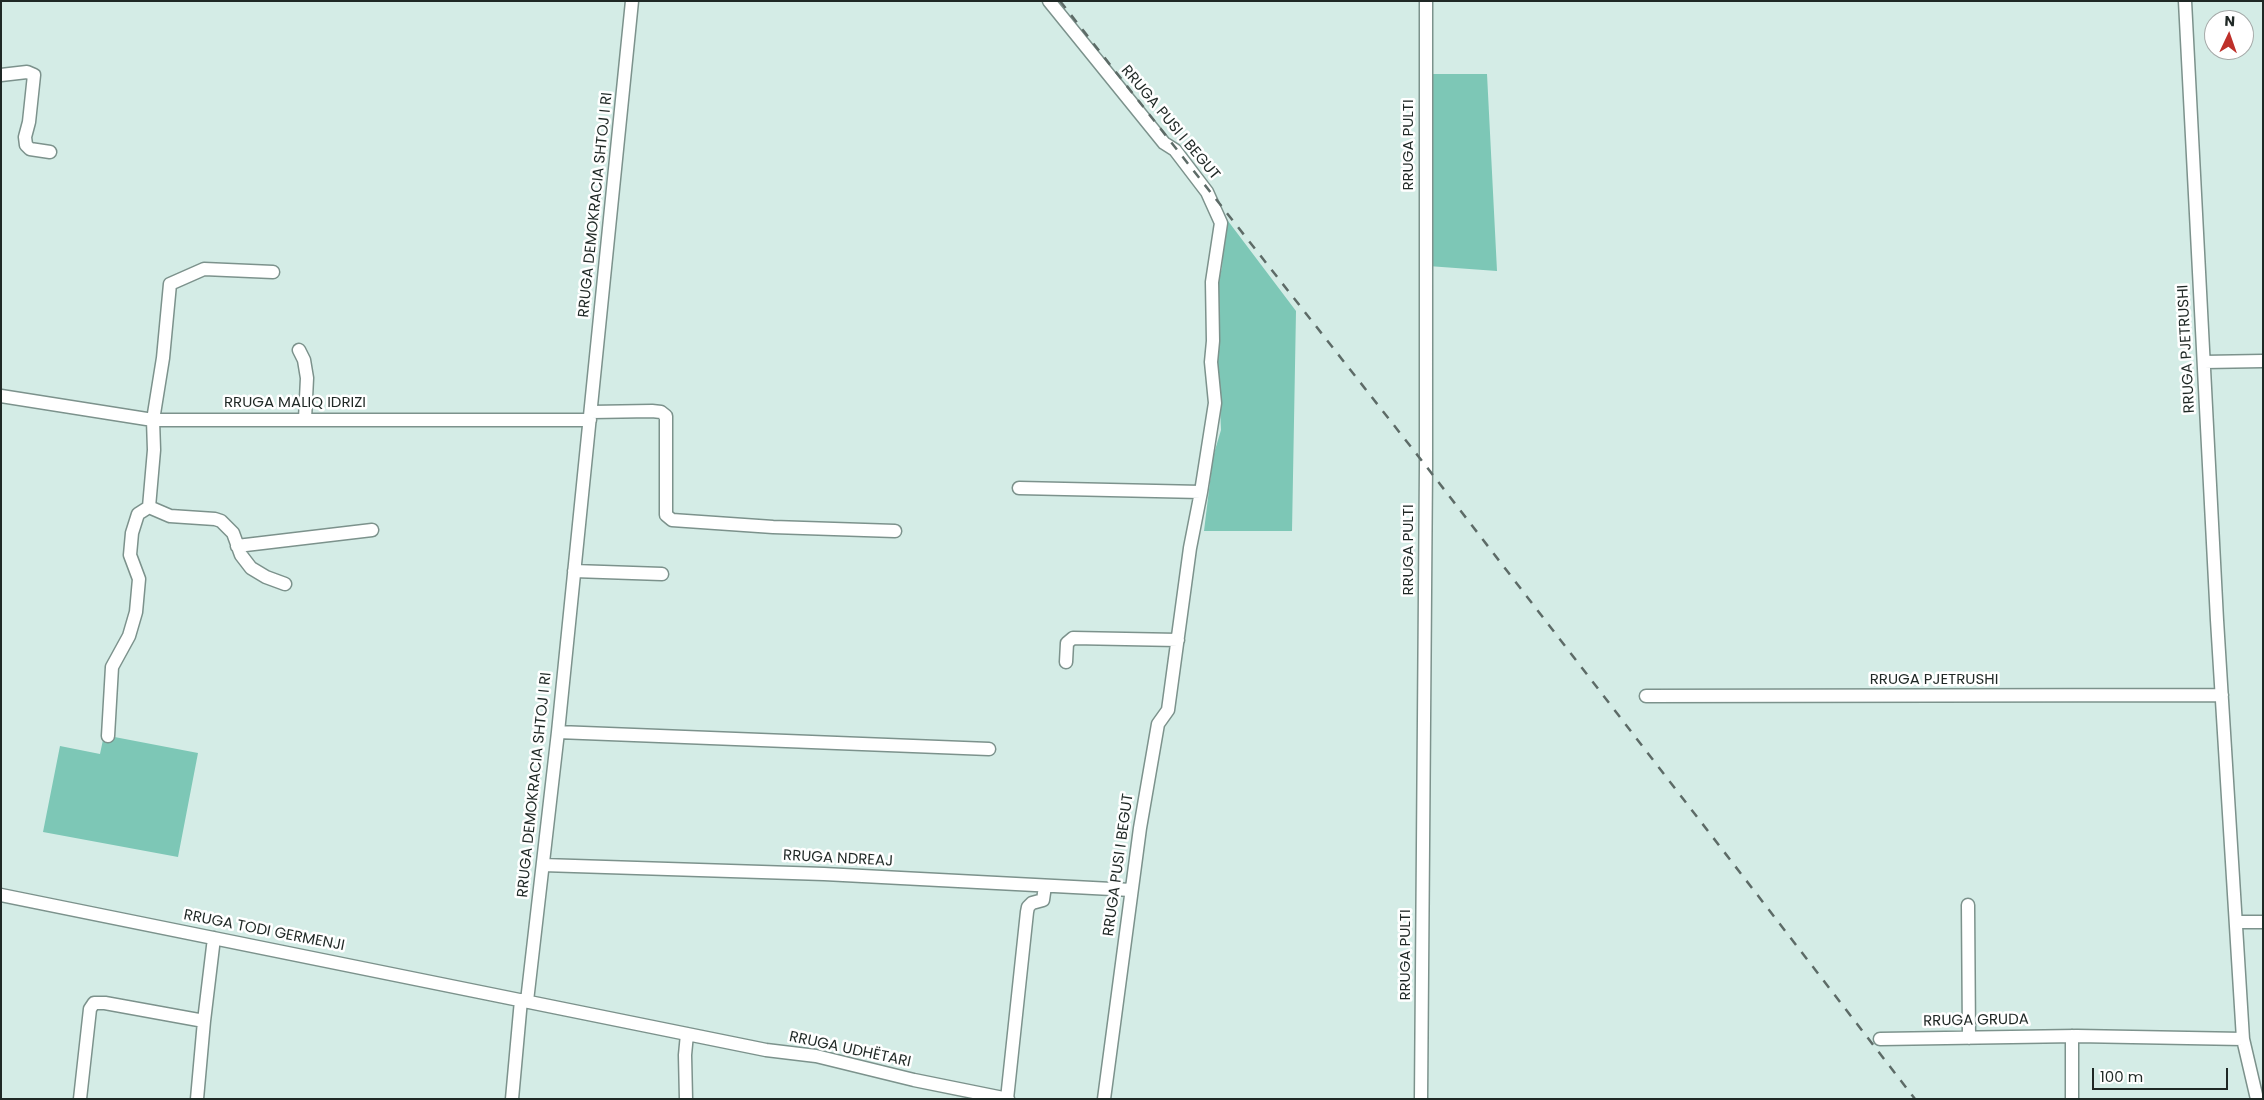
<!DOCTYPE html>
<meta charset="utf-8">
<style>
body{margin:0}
#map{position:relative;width:2264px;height:1100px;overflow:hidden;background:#d4ece6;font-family:Poppins,sans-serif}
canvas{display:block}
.frame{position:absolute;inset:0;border:2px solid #1f2825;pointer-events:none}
.north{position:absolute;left:2204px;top:10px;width:50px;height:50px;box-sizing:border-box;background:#fff;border:1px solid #a5a9a8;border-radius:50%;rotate:3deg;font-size:14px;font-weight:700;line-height:20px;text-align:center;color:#1f2825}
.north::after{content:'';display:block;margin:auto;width:18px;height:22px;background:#be302a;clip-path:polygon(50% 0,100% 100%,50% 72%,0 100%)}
.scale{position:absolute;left:2092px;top:1068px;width:136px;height:22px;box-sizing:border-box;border:2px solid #1f2825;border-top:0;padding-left:6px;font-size:15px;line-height:18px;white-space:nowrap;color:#1f2825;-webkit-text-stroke:4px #fff;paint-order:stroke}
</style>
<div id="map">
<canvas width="2264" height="1100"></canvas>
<div class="frame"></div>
<div class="north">N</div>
<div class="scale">100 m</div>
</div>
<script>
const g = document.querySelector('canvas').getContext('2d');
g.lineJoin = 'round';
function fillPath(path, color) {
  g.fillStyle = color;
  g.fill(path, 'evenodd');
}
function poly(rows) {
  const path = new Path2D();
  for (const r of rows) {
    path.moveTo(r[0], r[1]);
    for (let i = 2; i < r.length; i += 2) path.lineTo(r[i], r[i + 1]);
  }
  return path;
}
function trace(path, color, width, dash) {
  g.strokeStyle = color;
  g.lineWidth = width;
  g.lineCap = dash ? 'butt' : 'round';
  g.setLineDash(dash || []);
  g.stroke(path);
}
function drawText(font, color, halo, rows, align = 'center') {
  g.font = font + ' Poppins,sans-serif';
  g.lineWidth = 5;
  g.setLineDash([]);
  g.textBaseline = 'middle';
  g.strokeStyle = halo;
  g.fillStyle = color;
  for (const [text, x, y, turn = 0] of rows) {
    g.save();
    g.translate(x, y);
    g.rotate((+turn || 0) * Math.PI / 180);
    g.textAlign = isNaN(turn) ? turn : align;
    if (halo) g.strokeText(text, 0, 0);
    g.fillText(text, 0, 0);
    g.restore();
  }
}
const green = poly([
 [1428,74,1487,74,1497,271,1428,266],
 [1225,217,1296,311,1292,531,1204,531,1213,457,1221,430,1220,407,1216,394,1217,288,1222,267],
 [104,735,198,753,178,857,43,832,60,746,100,754]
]);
const minor = poly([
 [1049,1,1164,143,1175,150,1207,192,1221,223,1212,282,1213,341,1211,362,1215,403,1201,492,1190,548,1168,710,1158,724,1140,828,1104,1099],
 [2185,1,2217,620,2243,1039,2257,1099],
 [1,75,27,72,34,75,29,122,25,137,26,145,30,149,50,152],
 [299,350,304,360,307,378,305,419],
 [2204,362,2263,361],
 [1,396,153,420,590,420],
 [591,412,652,411,661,412,666,416,666,515,672,520,773,527,895,531],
 [1019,488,1201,492],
 [149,507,170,516,215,519,221,521,233,533,241,555,251,568,266,577,285,584],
 [237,546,372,530],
 [574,571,662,574],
 [1066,662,1067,643,1073,638,1178,640],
 [1646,696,2222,695],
 [558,732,989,749],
 [108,736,112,667,129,636,136,612,139,579,130,555,132,533,138,514,149,507,154,450,153,420,163,358,170,284,204,269,273,272],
 [543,865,824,874,1131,890],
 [1,895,766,1050,816,1056,914,1080,1008,1099],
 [1968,905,1969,1038],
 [2237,922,2263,922],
 [527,1001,558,732,632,1],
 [1880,1039,2077,1036,2243,1039],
 [80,1099,90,1009,94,1003,105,1003,204,1021],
 [197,1099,204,1021,214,938],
 [512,1099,521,1000],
 [686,1099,685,1055,687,1034],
 [1007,1099,1027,912,1028,907,1032,903,1043,900,1045,886],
 [1421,1099,1426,466,1426,1],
 [2072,1099,2072,1036]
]);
const rail = poly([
 [1060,1,1426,466,1915,1099]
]);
const streetNames = [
 ["RRUGA PUSI I BEGUT",1170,123,50],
 ["RRUGA PULTI",1409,145,-90],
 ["RRUGA DEMOKRACIA SHTOJ I RI",596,205,-84],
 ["RRUGA PJETRUSHI",2187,349,-93],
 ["RRUGA MALIQ IDRIZI",295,403],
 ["RRUGA PULTI",1409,550,-90],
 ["RRUGA PJETRUSHI",1934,680],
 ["RRUGA DEMOKRACIA SHTOJ I RI",535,785,-84],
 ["RRUGA NDREAJ",838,859,3],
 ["RRUGA PUSI I BEGUT",1119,865,-82],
 ["RRUGA TODI GERMENJI",264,931,11],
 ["RRUGA PULTI",1406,955,-90],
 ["RRUGA GRUDA",1976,1021,-1],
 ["RRUGA UDHËTARI",850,1050,12]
];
fillPath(green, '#7dc7b6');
trace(minor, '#7c928c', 15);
trace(minor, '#fff', 12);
trace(rail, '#5d6b67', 2.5, [9, 9]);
drawText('15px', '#1f2825', '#fff', streetNames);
</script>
